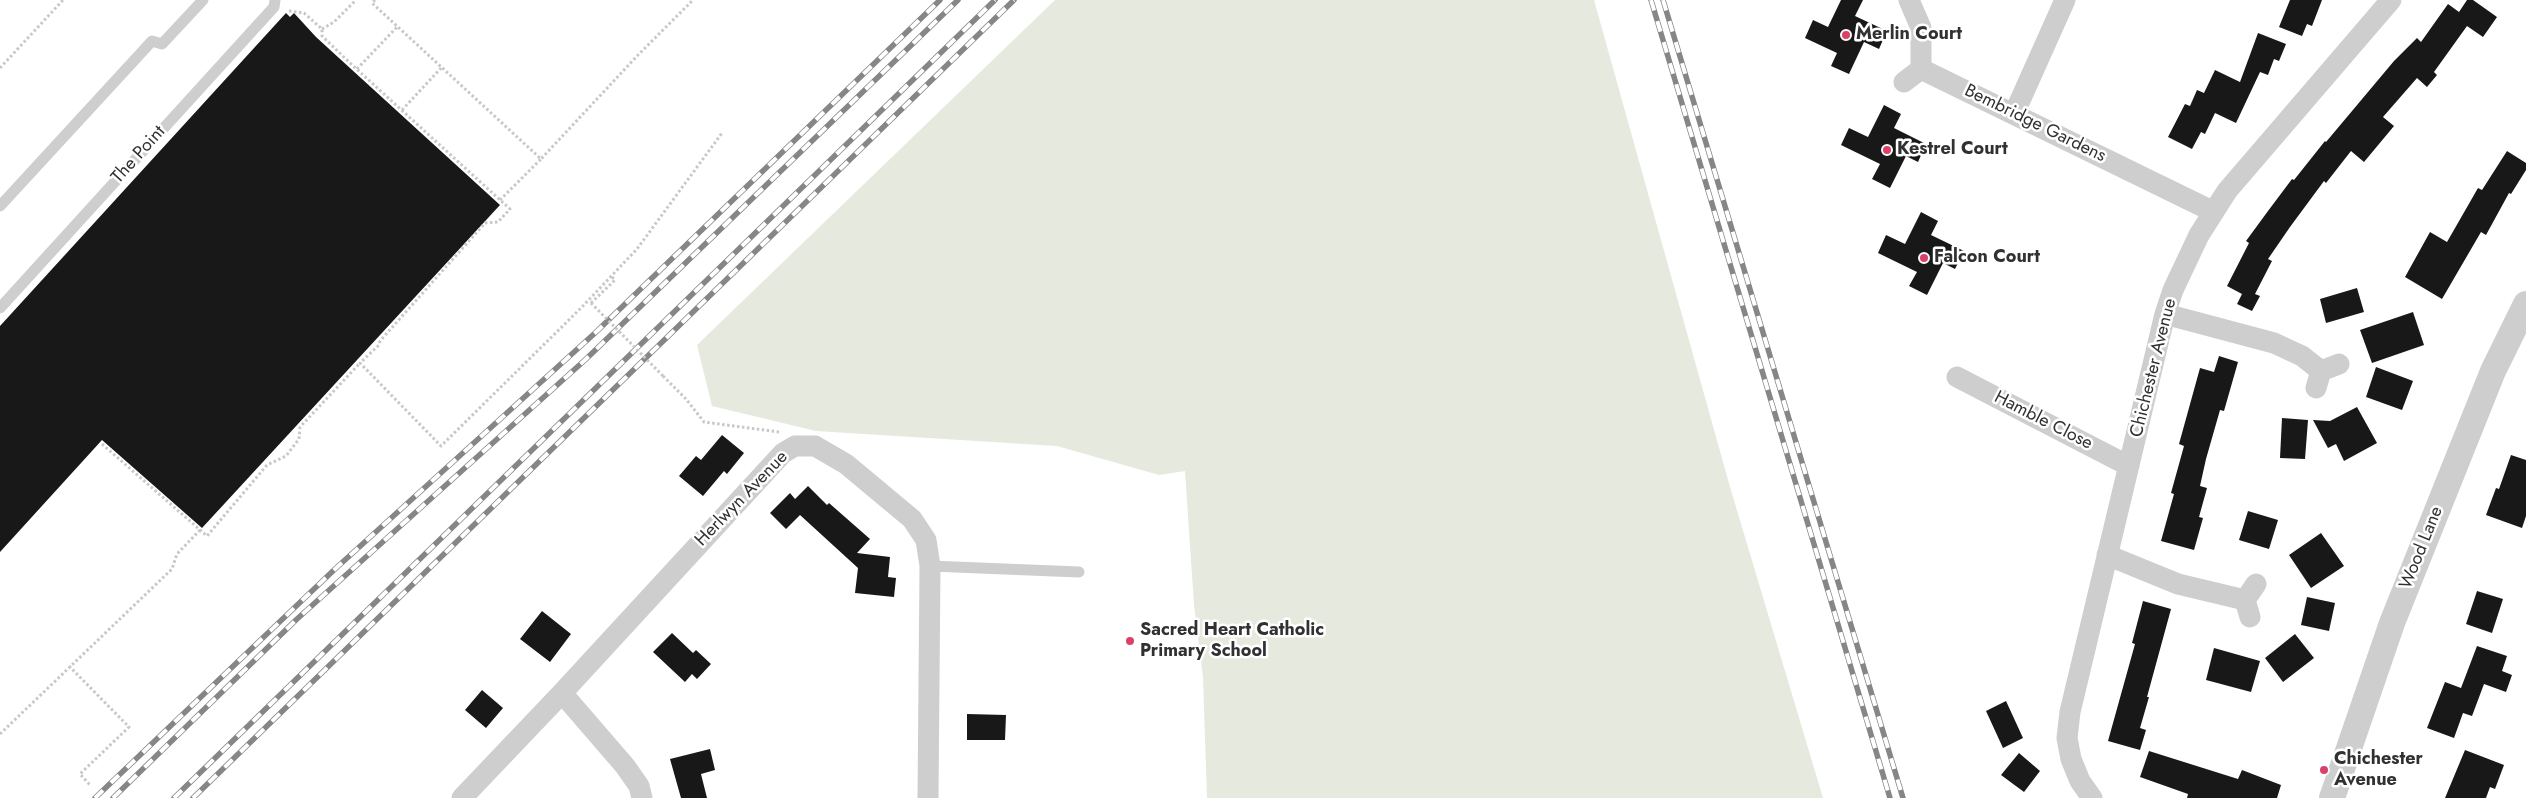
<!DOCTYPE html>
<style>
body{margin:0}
canvas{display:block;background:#fff}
</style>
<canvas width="2526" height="798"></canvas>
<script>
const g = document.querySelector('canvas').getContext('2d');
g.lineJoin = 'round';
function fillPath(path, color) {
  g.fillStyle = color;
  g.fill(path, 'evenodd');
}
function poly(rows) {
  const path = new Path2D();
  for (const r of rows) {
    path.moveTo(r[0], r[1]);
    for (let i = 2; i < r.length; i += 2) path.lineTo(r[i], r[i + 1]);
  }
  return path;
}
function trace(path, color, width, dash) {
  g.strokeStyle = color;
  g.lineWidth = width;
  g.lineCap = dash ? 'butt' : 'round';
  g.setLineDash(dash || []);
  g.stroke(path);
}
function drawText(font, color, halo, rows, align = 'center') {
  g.font = font + ' Jost,sans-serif';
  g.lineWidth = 5;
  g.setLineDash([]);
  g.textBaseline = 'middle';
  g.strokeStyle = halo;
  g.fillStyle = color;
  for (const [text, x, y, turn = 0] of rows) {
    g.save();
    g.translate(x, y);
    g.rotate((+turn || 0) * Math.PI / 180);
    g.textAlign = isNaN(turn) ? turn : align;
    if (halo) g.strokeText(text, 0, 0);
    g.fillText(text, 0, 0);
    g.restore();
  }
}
const green = poly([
 [1055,0,1594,0,1730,487,1823,798,1207,798,1203,677,1194,605,1185,471,1159,475,1057,446,816,431,712,406,697,345]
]);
const building = poly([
 [1841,0,1863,0,1855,16,1887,31,1879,49,1864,42,1849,74,1831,66,1837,53,1805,38,1813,20,1828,27],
 [2290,0,2322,0,2312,26,2307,24,2302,36,2279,27],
 [2467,0,2473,0,2497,17,2483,37,2467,26,2434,72,2437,75,2427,87,2417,78,2383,117,2394,126,2364,162,2351,151,2326,183,2324,181,2290,227,2268,259,2272,261,2255,294,2260,296,2252,311,2237,304,2242,294,2227,286,2249,243,2246,241,2268,211,2292,179,2294,180,2325,141,2326,142,2394,61,2417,38,2421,42,2448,4,2459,12],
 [286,13,290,17,294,13,316,37,500,205,202,528,102,440,0,552,0,326],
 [2258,33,2286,44,2279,61,2274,59,2268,75,2260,72,2236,123,2215,113,2205,134,2201,132,2192,149,2168,137,2185,104,2190,106,2197,90,2204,93,2215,70,2240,82],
 [1884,105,1901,114,1894,128,1926,144,1918,162,1906,156,1890,188,1872,179,1880,164,1841,145,1849,128,1868,137],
 [2507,151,2526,163,2526,170,2511,194,2509,193,2486,235,2481,232,2442,299,2405,277,2430,232,2447,242,2478,188,2482,190],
 [1921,212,1938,221,1931,235,1964,251,1955,269,1943,263,1927,295,1909,286,1917,272,1878,253,1886,235,1905,244],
 [2357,288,2364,312,2326,323,2320,299],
 [2413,312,2424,345,2372,363,2360,330],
 [2219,356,2238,362,2224,411,2220,410,2206,459,2200,486,2207,488,2199,517,2203,518,2194,550,2161,541,2174,494,2171,493,2184,446,2179,444,2200,368,2214,372],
 [2376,367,2413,381,2402,410,2366,397],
 [2357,407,2377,443,2344,461,2336,444,2328,448,2313,420,2330,421],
 [2282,418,2308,420,2305,459,2280,458],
 [722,435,744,453,727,474,724,471,703,496,679,476,696,456,701,460],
 [2511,455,2526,460,2526,516,2522,528,2486,515,2496,488,2499,489],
 [808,486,827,505,829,503,870,539,857,553,890,557,888,577,896,578,894,597,855,593,858,568,800,515,786,529,770,513,790,493,795,499],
 [2248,511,2278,520,2269,549,2239,540],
 [2321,533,2344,566,2311,588,2289,555],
 [2477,591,2503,599,2492,633,2466,624],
 [2307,597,2335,603,2329,631,2301,625],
 [2143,601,2171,609,2147,697,2149,697,2140,728,2146,730,2140,750,2108,741,2135,644,2132,643],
 [542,611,571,634,550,662,520,639],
 [672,633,693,653,696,650,711,664,697,679,692,674,685,682,653,652],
 [2295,634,2314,658,2283,682,2265,658],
 [2477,646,2507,656,2502,671,2512,675,2506,692,2484,684,2472,716,2463,713,2454,738,2427,728,2445,682,2461,688],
 [2214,648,2260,661,2251,692,2206,680],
 [482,690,503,708,486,728,465,710],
 [2006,701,2023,738,2003,748,1986,711],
 [967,714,1006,715,1005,740,967,740],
 [710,749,715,770,701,774,707,798,681,798,670,759],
 [2465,750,2504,765,2495,789,2490,787,2486,798,2445,798],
 [2149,751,2238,779,2242,770,2281,785,2277,798,2187,798,2188,794,2140,777],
 [2019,753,2040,771,2024,792,2001,775]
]);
const path = poly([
 [375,0,372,3,541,159,638,55,693,0],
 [289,11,304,13,322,29,322,36,350,63,510,209,498,222,485,223,380,341,379,345,360,363,441,446,581,308,637,249,722,133],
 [322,29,334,22,356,0],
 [0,68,63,0],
 [357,69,397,27],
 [402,110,442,67],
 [500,200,541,159],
 [591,303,615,280,612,277],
 [663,376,686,399,704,422,779,432],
 [102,444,207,536,267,465,286,456,299,439,300,427,360,363],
 [69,666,129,727,80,774,90,785],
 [0,734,172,569,177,554,200,530]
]);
const service = poly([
 [0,206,152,41,162,44,203,0],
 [0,308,274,7,275,0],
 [930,566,1079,572]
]);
const minor = poly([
 [1909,0,1921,28,1921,69,2214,212],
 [1904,82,1921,69],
 [2014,114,2065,0],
 [2165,314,2274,343,2302,356,2321,371],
 [1957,377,2129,466],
 [2316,388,2321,371,2339,364],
 [2107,555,2178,584,2245,600],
 [2250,617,2245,600,2256,584],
 [562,693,625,766,639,786,642,798],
 [462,798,562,693,783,453,795,446,815,446,846,464,912,519,926,540,930,566,928,798],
 [2092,798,2080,781,2071,759,2067,738,2070,712,2165,314,2173,290,2199,235,2227,191,2391,0]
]);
const tertiary = poly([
 [2332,798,2392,623,2493,371,2526,304]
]);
const rail = poly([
 [1651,0,1890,798],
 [1663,0,1903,798],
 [95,798,335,569,595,333,940,0],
 [113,798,297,619,585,360,958,0],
 [174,798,995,0],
 [193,798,1014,0]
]);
const pathBridge = poly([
 [591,303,663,376]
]);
const markers = [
 [1846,35,5,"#d94266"],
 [1887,150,5,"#d94266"],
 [1924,258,5,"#d94266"],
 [1130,641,5,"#d94266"],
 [2324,770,5,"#d94266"]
];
const poiNames = [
 ["Merlin Court",1856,35],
 ["Kestrel Court",1897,150],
 ["Falcon Court",1934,258],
 ["Sacred Heart Catholic",1140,631],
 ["Primary School",1140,652],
 ["Chichester",2334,760],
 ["Avenue",2334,781]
];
const streetNames = [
 ["Bembridge Gardens",2035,124,26],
 ["The Point",139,155,-48],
 ["Chichester Avenue",2154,368,-76],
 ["Hamble Close",2043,421,27],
 ["Herlwyn Avenue",742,499,-46],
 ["Wood Lane",2422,548,-68]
];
fillPath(green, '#e6e9dd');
fillPath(building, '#181818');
trace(path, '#c8c8c8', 3, [2.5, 2.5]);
trace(service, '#cecece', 11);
trace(minor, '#cecece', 21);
trace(tertiary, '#cecece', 26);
trace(rail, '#868686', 5.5);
trace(rail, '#fff', 4, [11]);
trace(pathBridge, '#c8c8c8', 3, [2.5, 2.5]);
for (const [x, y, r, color] of markers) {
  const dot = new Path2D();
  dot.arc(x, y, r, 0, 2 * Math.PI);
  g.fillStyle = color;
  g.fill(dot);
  trace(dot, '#fff', 2);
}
drawText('bold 18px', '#313131', '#fff', poiNames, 'left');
drawText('18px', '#313131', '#fff', streetNames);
</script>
